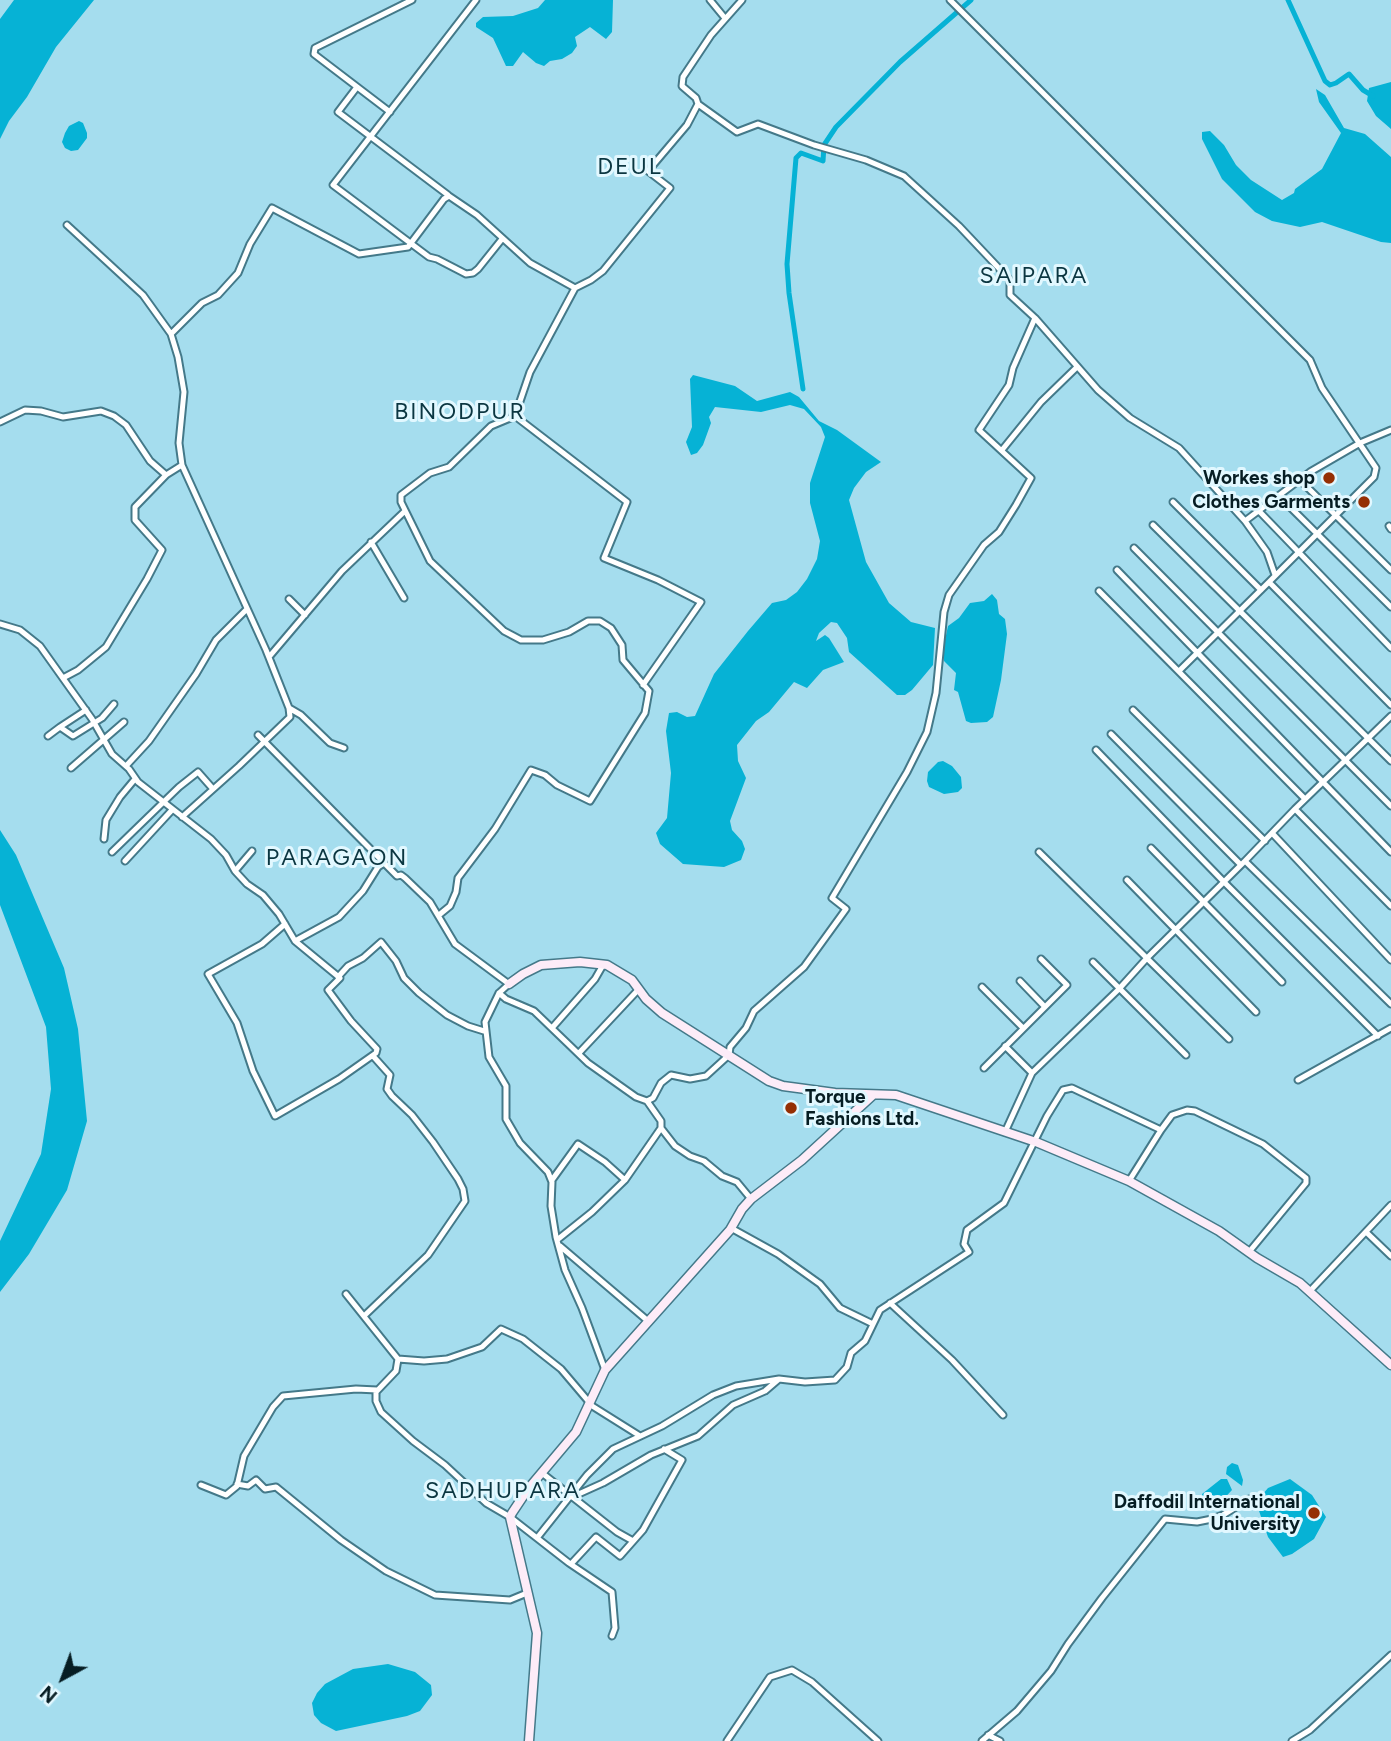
<!DOCTYPE html>
<style>
body{margin:0}
#map{position:relative;width:1391px;height:1741px;overflow:hidden;background:#a5ddee;font-family:Figtree,sans-serif}
canvas{display:block}
.north{position:absolute;left:28px;top:1643px;width:70px;height:70px;-webkit-text-stroke:5px #e2f8ff;paint-order:stroke;rotate:221deg;font-size:19px;font-weight:700;line-height:28px;text-align:center;color:#061d23}
.north::after{content:'';display:block;margin:auto;width:24px;height:32px;background:#061d23;clip-path:polygon(50% 0,100% 100%,50% 72%,0 100%)}
</style>
<div id="map">
<canvas width="1391" height="1741"></canvas>
<div class="north">N</div>
</div>
<script>
const g = document.querySelector('canvas').getContext('2d');
g.lineJoin = 'round';
function fillPath(path, color) {
  g.fillStyle = color;
  g.fill(path, 'evenodd');
}
function poly(rows) {
  const path = new Path2D();
  for (const r of rows) {
    path.moveTo(r[0], r[1]);
    for (let i = 2; i < r.length; i += 2) path.lineTo(r[i], r[i + 1]);
  }
  return path;
}
function trace(path, color, width, dash) {
  g.strokeStyle = color;
  g.lineWidth = width;
  g.lineCap = dash ? 'butt' : 'round';
  g.setLineDash(dash || []);
  g.stroke(path);
}
function drawText(font, color, halo, rows, align = 'center') {
  g.font = font + ' Figtree,sans-serif';
  g.lineWidth = 6;
  g.setLineDash([]);
  g.textBaseline = 'middle';
  g.strokeStyle = halo;
  g.fillStyle = color;
  for (const [text, x, y, turn = 0] of rows) {
    g.save();
    g.translate(x, y);
    g.rotate((+turn || 0) * Math.PI / 180);
    g.textAlign = isNaN(turn) ? turn : align;
    if (halo) g.strokeText(text, 0, 0);
    g.fillText(text, 0, 0);
    g.restore();
  }
}
const water = poly([
 [14,0,94,0,56,47,27,97,9,121,0,139,0,19],
 [545,0,613,0,612,32,606,39,590,27,575,37,577,46,572,53,562,59,550,61,544,66,536,63,523,52,513,66,506,66,493,38,476,27,476,23,483,17,513,16,538,8],
 [1391,82,1391,129,1376,116,1367,101,1369,88],
 [1316,89,1325,95,1344,128,1365,134,1391,157,1391,243,1381,242,1322,222,1300,227,1272,221,1255,212,1222,179,1202,139,1202,132,1210,131,1224,145,1236,165,1251,180,1282,200,1294,193,1295,189,1322,169,1341,133,1319,102],
 [79,121,83,123,87,133,87,138,78,150,71,151,65,148,62,142,65,133,69,126],
 [693,375,735,386,757,401,790,392,799,397,819,421,837,430,881,462,866,472,854,488,849,500,866,562,889,603,911,622,935,628,933,665,912,690,905,695,897,695,849,652,847,638,837,623,831,622,819,633,816,641,825,635,829,638,844,662,823,670,807,688,794,682,769,712,756,721,737,745,738,761,746,778,730,821,732,830,742,841,745,849,741,860,724,867,683,864,660,844,656,833,667,818,671,773,666,731,669,713,677,712,687,717,695,716,714,674,748,631,772,603,786,600,797,592,807,579,817,559,820,541,810,503,810,483,825,437,821,427,804,409,790,405,761,412,715,407,709,417,711,423,703,445,697,453,691,455,686,442,692,427,690,379],
 [992,594,997,600,999,614,1005,619,1007,634,1001,680,993,717,987,722,971,723,966,721,958,692,954,690,956,673,944,661,943,649,948,626,959,618,970,603,984,601],
 [943,761,952,766,961,777,962,788,958,792,944,794,929,787,927,781,928,772,938,762],
 [0,830,16,855,64,968,78,1029,87,1121,67,1190,29,1254,0,1292,0,1241,41,1154,51,1089,46,1027,0,905],
 [1232,1463,1238,1465,1243,1480,1242,1486,1226,1474,1227,1467],
 [1221,1479,1227,1479,1232,1490,1218,1505,1208,1508,1203,1501,1202,1494],
 [1290,1479,1312,1495,1326,1517,1314,1539,1292,1554,1283,1557,1268,1537,1258,1508,1262,1495,1268,1488],
 [388,1664,415,1672,431,1685,432,1695,420,1711,407,1716,336,1731,321,1723,314,1715,312,1703,317,1693,325,1684,353,1669]
]);
const canal = poly([
 [1288,0,1325,81,1330,85,1336,83,1349,74,1363,90,1373,96],
 [803,389,789,293,787,264,796,158,801,153,823,161,824,145,836,127,900,62,971,0]
]);
const street = poly([
 [476,0,333,185,429,257,437,259,466,274,473,273,478,269,502,239],
 [710,0,724,17],
 [742,0,711,35,683,77,682,86,696,98,698,104,737,132,758,124,814,145,866,160,904,176,959,226,1010,280,1010,295,1035,318,1098,390,1130,418,1179,448,1245,521,1310,472,1360,443,1391,430],
 [950,0,1310,360,1322,388,1376,468,1374,477,1269,582,1391,705],
 [357,87,338,112,448,195],
 [390,112,314,54,315,48,412,0],
 [67,225,143,295,171,334,178,357,184,392,179,443,182,465,266,650,289,708,290,717,239,766,182,817],
 [171,334,202,303,218,295,238,273,250,244,272,208,359,254,408,247,444,199,449,196,477,215,530,263,575,288],
 [0,422,25,410,41,411,63,417,101,411,114,416,126,425,150,461,166,475],
 [1002,450,1041,402,1077,367],
 [1300,480,1391,570],
 [1279,496,1391,607],
 [1173,502,1261,590],
 [1259,511,1391,648],
 [1245,521,1267,552,1275,575],
 [1153,525,1391,761],
 [1389,526,1391,529],
 [371,542,404,598],
 [1134,548,1391,806],
 [1117,570,1391,852],
 [1099,591,1305,799],
 [289,599,305,615],
 [0,624,20,630,40,646,92,719,112,754,129,769,138,782,211,839,226,855,235,871],
 [269,657,342,571,405,511],
 [1179,671,1269,582],
 [63,678,78,670,106,647,147,579,162,550,135,520,135,507,166,475,182,465],
 [643,685,701,602,658,580,604,558,627,502,515,416,530,372,575,288,591,280,603,271,670,188,648,171,687,125,698,104],
 [289,708,301,715,330,743,344,748],
 [1133,710,1265,841],
 [1391,716,1295,809,1245,861,1391,1004],
 [60,727,86,710],
 [1111,734,1241,865],
 [258,735,397,876,401,875,405,878,430,902,455,944,509,984,499,993,485,1022,489,1057,506,1086,506,1119,520,1143,548,1172,552,1182,551,1206,556,1237,565,1270,582,1308,605,1370],
 [48,736,60,727,73,736,102,718,114,704],
 [1096,750,1224,882,1378,1036],
 [126,766,149,741,196,674,216,640,247,609],
 [71,768,124,722],
 [1295,809,1391,906],
 [1272,833,1391,960],
 [104,839,106,820,120,797,135,779],
 [1151,848,1282,982],
 [252,851,235,871,247,884,263,895,279,914,295,941,339,917,363,891,378,867,384,863],
 [112,852,179,787,198,772,213,789],
 [1039,852,1229,1039],
 [125,861,172,810],
 [1127,880,1256,1012],
 [439,915,450,906,456,892,458,878,495,829,531,770,545,775,557,785,590,801,645,713,649,691,623,660,622,645,611,628,600,621,588,621,569,632,543,640,521,640,504,631,430,561,401,502,401,495,430,473,449,467,491,426,515,416],
 [285,924,262,944,208,974,237,1023,253,1071,275,1116,339,1079,376,1053,377,1049,351,1021,328,990,340,978,295,941],
 [1093,962,1186,1055],
 [338,977,348,966,363,958,381,942,396,961,404,978,419,993,447,1015,468,1026,484,1031],
 [1020,981,1045,1007],
 [982,987,1023,1028],
 [499,993,506,999,534,1011,588,1063,636,1097,647,1101,653,1098,661,1083,671,1075,690,1079,706,1076,729,1055,730,1047,746,1028,754,1011,804,967,846,909,832,898,907,772,927,732,936,693,944,612,949,595,984,545,999,532,1016,505,1031,478,979,430,1009,385,1013,368,1035,318],
 [552,1028,595,979,603,965],
 [1005,1046,1032,1073],
 [579,1053,638,990],
 [984,1068,1067,985,1041,959],
 [1298,1080,1391,1028],
 [647,1101,661,1121,661,1128,675,1146,690,1156,704,1161,722,1176,737,1182,751,1199],
 [1161,1130,1172,1115,1187,1110,1195,1111,1263,1144,1306,1178,1306,1183,1249,1252],
 [1005,1132,1032,1073,1119,989,1147,958,1245,861],
 [552,1180,578,1144,605,1162,625,1180,661,1128],
 [731,1228,778,1254,820,1284,840,1308,873,1324],
 [1366,1232,1391,1256],
 [557,1240,592,1212,625,1180],
 [560,1246,648,1321],
 [1310,1291,1391,1205],
 [346,1294,398,1359,396,1371,376,1392,376,1401,381,1412,413,1441,445,1465,486,1503,510,1517,569,1563,612,1592,615,1628,612,1636],
 [890,1303,952,1360,1003,1415],
 [364,1316,428,1255,465,1201,463,1189,458,1179,433,1142,412,1115,392,1096,387,1089,390,1075,373,1056],
 [398,1359,424,1361,447,1359,482,1347,501,1329,523,1339,561,1369,589,1402],
 [589,1404,640,1436],
 [542,1473,617,1532,633,1541],
 [237,1484,248,1486,256,1480,265,1489,276,1487,341,1540,386,1571,435,1595,510,1600,527,1593],
 [201,1485,226,1495,237,1486,244,1456,273,1407,283,1396,356,1389,377,1390],
 [572,1497,603,1483,651,1455,698,1436,733,1405,765,1391,779,1379,805,1382,835,1380,847,1367,851,1353,865,1341,880,1310,969,1252,964,1244,967,1230,1004,1203,1047,1116,1063,1090,1072,1088,1161,1130,1129,1181],
 [537,1538,587,1475,613,1449,662,1426,713,1395,736,1386,779,1379],
 [571,1564,596,1537,620,1556,643,1530,682,1460,664,1449],
 [988,1735,1000,1741],
 [727,1741,770,1677,792,1670,812,1682,878,1741],
 [982,1741,1017,1711,1051,1671,1068,1644,1102,1598,1165,1519,1197,1522,1212,1519,1223,1515,1249,1499],
 [1292,1741,1310,1730,1391,1655]
]);
const secondary = poly([
 [509,984,523,974,541,965,580,962,607,965,632,980,646,999,662,1013,769,1081,783,1086,835,1093,896,1095,1036,1142,1129,1181,1219,1231,1257,1258,1300,1283,1391,1365],
 [529,1741,537,1633,510,1517,512,1513,528,1489,576,1432,605,1370,730,1230,742,1209,751,1199,802,1160,873,1095]
]);
const markers = [
 [1329,478,7,"#952f04"],
 [1364,502,7,"#952f04"],
 [791,1108,7,"#952f04"],
 [1314,1513,7,"#952f04"]
];
const poiNames = [
 ["Workes shop",1315,478],
 ["Clothes Garments",1350,502],
 ["Torque",805,1097,"left"],
 ["Fashions Ltd.",805,1119,"left"],
 ["Daffodil International",1300,1502],
 ["University",1300,1524]
];
const quarterNames = [
 ["DEUL",630,167],
 ["SAIPARA",1034,276],
 ["BINODPUR",460,412],
 ["PARAGAON",337,858],
 ["SADHUPARA",503,1491]
];
fillPath(water, '#06b2d5');
trace(canal, '#06b2d5', 5);
trace(street, '#447989', 9);
trace(secondary, '#447989', 11);
trace(street, '#fff', 5);
trace(secondary, '#fdecf8', 8);
for (const [x, y, r, color] of markers) {
  const dot = new Path2D();
  dot.arc(x, y, r, 0, 2 * Math.PI);
  g.fillStyle = color;
  g.fill(dot);
  trace(dot, '#e2f8ff', 2.5);
}
drawText('bold 19px', '#061d23', '#e2f8ff', poiNames, 'right');
g.letterSpacing = '2px';
drawText('23px', '#0b3641', '#e2f8ff', quarterNames);
g.letterSpacing = '0px';
</script>
